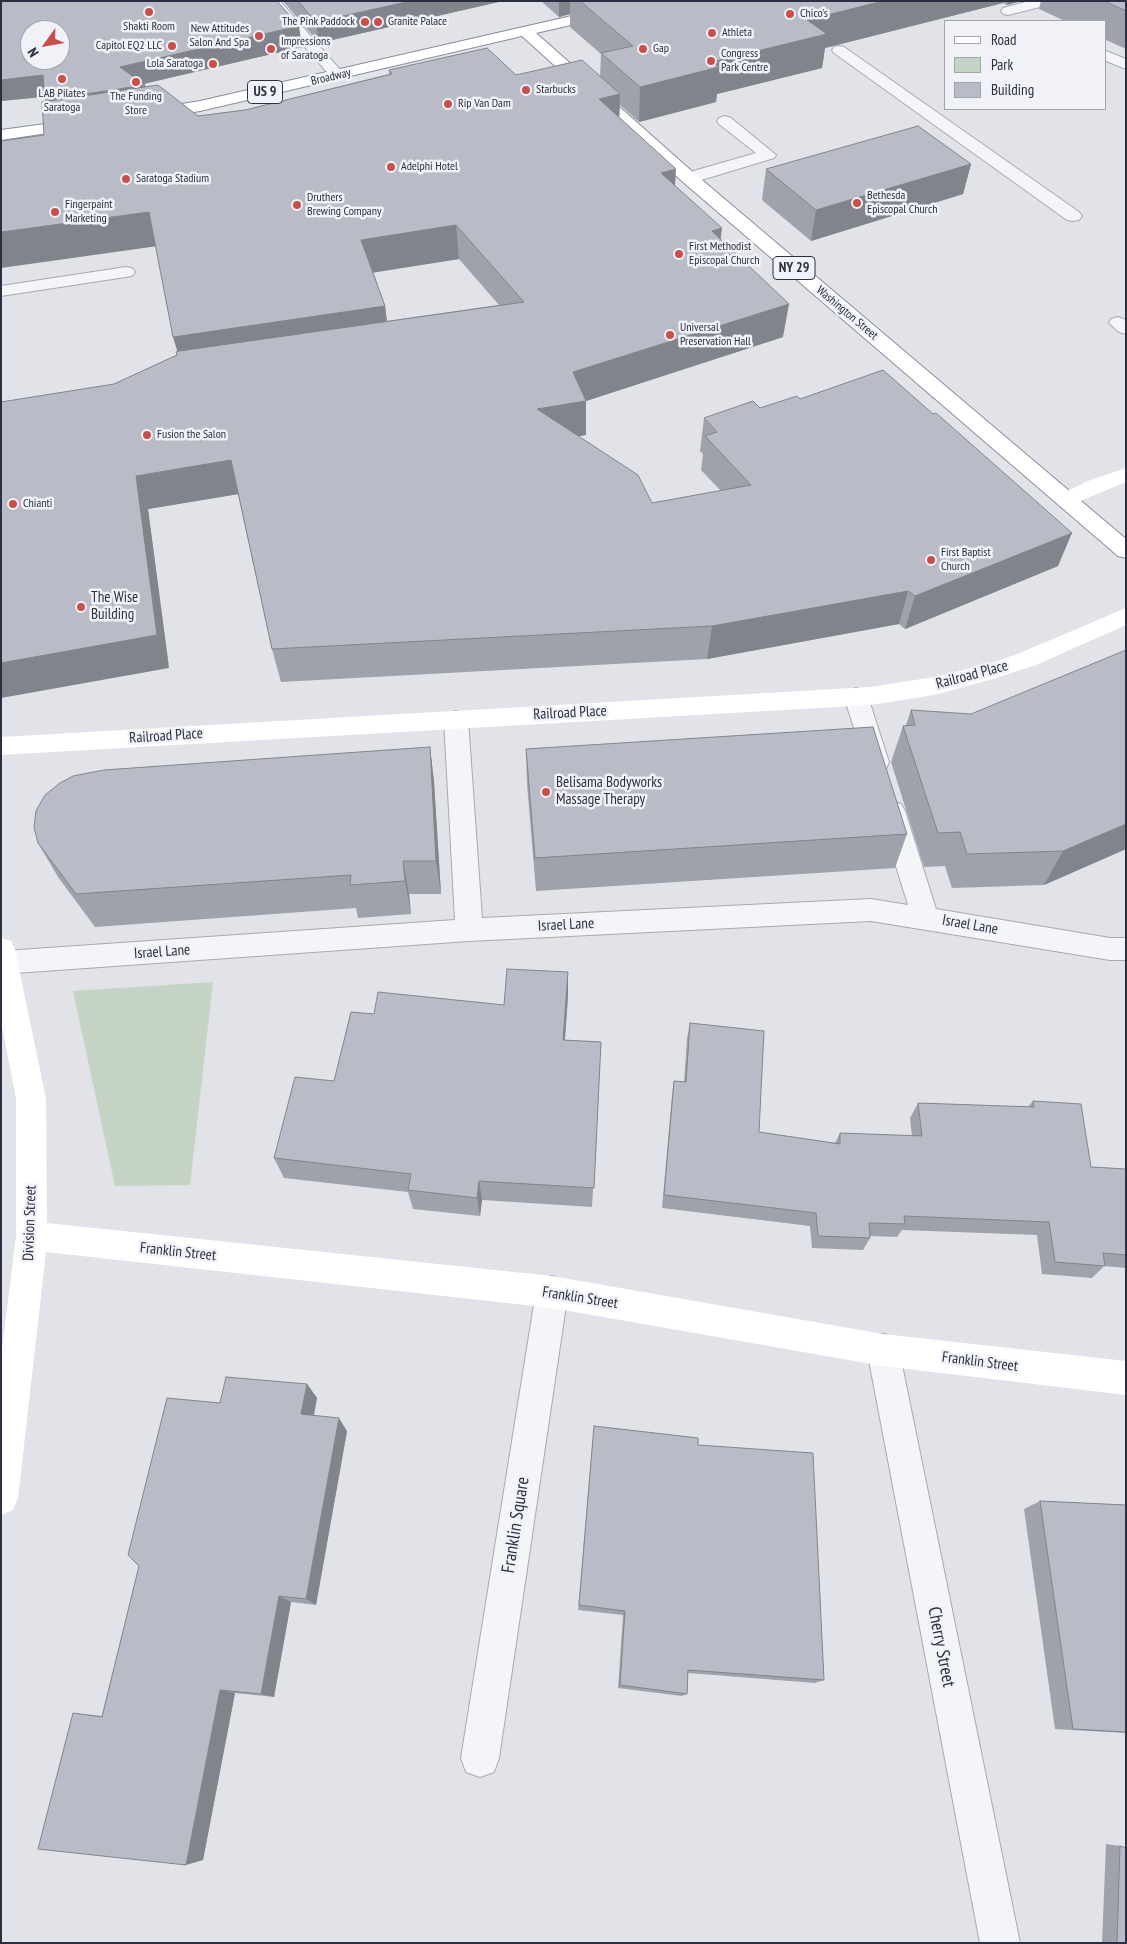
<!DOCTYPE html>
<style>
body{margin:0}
#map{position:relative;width:1127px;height:1944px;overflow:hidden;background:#e2e3e9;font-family:"PT Sans Narrow",sans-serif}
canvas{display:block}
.frame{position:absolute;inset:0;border:2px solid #2a2f41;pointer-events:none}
.legend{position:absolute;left:944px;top:20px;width:162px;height:90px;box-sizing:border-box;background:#f1f2f7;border:1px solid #a1a4ae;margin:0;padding:6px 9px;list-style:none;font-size:15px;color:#2a2f41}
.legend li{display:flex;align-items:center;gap:10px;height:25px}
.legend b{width:25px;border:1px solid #a1a4ae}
.north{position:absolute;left:20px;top:20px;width:50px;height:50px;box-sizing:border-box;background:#f1f2f7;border:1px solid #a1a4ae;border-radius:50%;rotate:238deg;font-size:14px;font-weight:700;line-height:20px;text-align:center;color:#2a2f41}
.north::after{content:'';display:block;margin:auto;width:18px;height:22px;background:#c94f4c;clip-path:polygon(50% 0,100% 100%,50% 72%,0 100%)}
</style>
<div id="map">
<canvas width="1127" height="1944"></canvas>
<div class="frame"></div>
<ul class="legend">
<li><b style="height:6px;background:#fff"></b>Road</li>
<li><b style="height:14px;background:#c4d3c3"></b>Park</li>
<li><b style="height:14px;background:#b9bcc6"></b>Building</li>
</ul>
<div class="north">N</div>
</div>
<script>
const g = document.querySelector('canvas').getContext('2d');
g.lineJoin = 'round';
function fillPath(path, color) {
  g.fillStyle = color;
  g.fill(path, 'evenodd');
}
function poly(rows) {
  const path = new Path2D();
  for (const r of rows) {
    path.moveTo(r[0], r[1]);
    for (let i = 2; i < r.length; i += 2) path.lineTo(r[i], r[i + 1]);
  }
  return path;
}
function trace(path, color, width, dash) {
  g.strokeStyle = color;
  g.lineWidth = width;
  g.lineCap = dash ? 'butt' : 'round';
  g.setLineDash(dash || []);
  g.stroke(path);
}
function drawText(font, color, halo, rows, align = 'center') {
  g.font = font + ' "PT Sans Narrow",sans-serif';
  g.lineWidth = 5;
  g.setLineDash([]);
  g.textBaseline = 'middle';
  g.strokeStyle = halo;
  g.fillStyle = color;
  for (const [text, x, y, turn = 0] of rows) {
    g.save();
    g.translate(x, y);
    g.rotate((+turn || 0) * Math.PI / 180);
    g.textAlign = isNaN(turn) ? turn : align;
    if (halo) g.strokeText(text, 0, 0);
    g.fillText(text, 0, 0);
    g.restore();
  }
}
const green = poly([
 [213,982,190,1185,115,1186,73,991]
]);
const lane = poly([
 [1029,1,1054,1,1052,4,1008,15,1003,14,1001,11,1003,8,1029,1],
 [839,46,844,47,1079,212,1082,216,1079,220,1073,221,1067,220,834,53,832,50,834,47,839,46],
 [1106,51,1126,59,1126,69,1106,61,1106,51],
 [725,116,731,118,776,155,774,158,695,182,683,182,681,178,683,174,756,153,719,124,717,121,719,118,725,116],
 [126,267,132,268,135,272,132,276,1,296,1,286,126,267],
 [1118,317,1126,320,1126,334,1119,332,1109,323,1111,319,1118,317],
 [856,688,864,691,868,697,889,762,886,769,877,771,868,769,865,762,844,697,848,691,856,688],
 [456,711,464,714,468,720,482,918,871,899,908,905,879,811,883,804,892,801,901,804,905,811,936,909,1110,938,1126,938,1126,960,1110,960,871,921,469,941,1,974,1,952,4,951,455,920,444,720,448,714,456,711]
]);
const street = poly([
 [265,1,280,1,342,72,345,75,342,78,332,78,265,1],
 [552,1276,563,1281,568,1292,499,1758,494,1772,480,1777,466,1772,461,1758,536,1292,541,1281,552,1276],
 [883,1334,895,1338,899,1350,1020,1943,980,1943,867,1350,871,1338,883,1334]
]);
const secondary = poly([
 [1126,468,1126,482,1066,507,1059,505,1056,500,1059,495,1088,481,1126,468],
 [1126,608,1126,625,1036,665,993,679,934,695,871,705,1,755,1,737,871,687,934,677,989,664,1020,653,1126,608],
 [1,938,11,941,15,949,46,1099,47,1223,552,1276,883,1334,1126,1361,1126,1395,883,1366,552,1308,46,1252,18,1498,13,1510,1,1515,1,1357,16,1236,16,1099,1,1021,1,938]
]);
const highway = poly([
 [637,1,664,1,662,4,536,33,695,174,1126,539,1126,558,1118,556,683,182,522,36,200,111,151,119,145,117,143,114,145,111,151,109,200,101,637,1],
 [82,119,88,121,90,124,88,127,1,140,1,130,82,119]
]);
const wall = poly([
 [1,1,302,47,143,84,145,85,146,87,198,116,245,110,389,74,389,70,516,75,600,77,601,54,570,27,570,14,559,17,541,1,1021,1,1007,5,1003,3,825,48,822,68,717,94,716,102,639,122,620,105,619,117,675,186,720,239,783,337,586,401,586,435,578,436,652,503,721,491,701,470,703,454,700,451,704,418,760,408,800,399,1058,566,905,629,899,624,707,659,281,682,272,649,238,494,148,509,169,668,114,384,177,355,178,352,156,246,44,135,45,101,44,97,1,101],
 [459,259,499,305,387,321,385,306,373,272],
 [283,1,503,1,319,43],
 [1041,1,1126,1,1126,49,1106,40,1106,21,1065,21,1039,9],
 [971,164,963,194,811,241,762,200,766,169],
 [911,710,1126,849,1044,885,952,888,945,866,924,867,891,762,903,726,906,725],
 [430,747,434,782,441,894,409,894,411,914,358,918,356,908,95,927,58,877,38,843],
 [526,749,907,834,895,868,536,891,527,784],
 [568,972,568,996,565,1040,601,1042,592,1207,482,1200,480,1216,413,1209,408,1192,284,1178,274,1158,334,1081,504,1005],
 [690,1023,759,1132,835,1143,840,1133,912,1136,910,1118,918,1103,1028,1107,1033,1101,1091,1167,1126,1169,1126,1268,1104,1266,1092,1278,1042,1274,1037,1235,902,1230,897,1237,870,1236,870,1238,863,1250,812,1248,810,1226,662,1208,672,1096,674,1081,684,1082,687,1039],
 [307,1384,317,1398,314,1416,347,1431,316,1605,291,1602,274,1697,235,1693,203,1860,73,1713,102,1716,139,1566,220,1403],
 [593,1436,698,1445,824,1680,815,1683,688,1673,687,1694,682,1696,618,1688,623,1615,578,1610],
 [1040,1501,1126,1505,1126,1733,1055,1729,1024,1509],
 [1106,1844,1120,1846,1126,1943,1102,1943]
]);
const shadedWall = poly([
 [411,1,503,1,319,43,316,22],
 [559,1,570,1,570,14,559,17],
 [883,1,1003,1,1003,3,825,48,822,68,717,94,716,102,639,122,640,87,712,62,807,20],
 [1008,1,1021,1,1007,5],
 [299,26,302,47,126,88,120,67],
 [43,75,50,96,1,101,1,80],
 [145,85,150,106,51,121,45,100],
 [620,94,619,127,599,99],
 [971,164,963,194,811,241,816,210],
 [676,169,674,202,661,173],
 [149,212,158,246,1,268,1,232],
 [456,225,459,259,365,274,361,240],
 [722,228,718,261,712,231],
 [789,304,783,337,586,401,586,435,537,443,537,409,573,372],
 [385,306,389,340,183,370,173,337],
 [231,460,239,494,148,509,169,668,1,698,1,663,136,476],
 [1072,533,1058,566,905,629,915,596],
 [908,591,899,624,707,659,712,626],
 [430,747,434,782,441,894,436,861],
 [1126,824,1126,849,1044,885,1063,851],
 [403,861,409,894,411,914,405,881],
 [568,972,568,996,563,1063,563,1040],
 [479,1181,482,1200,480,1216,477,1198],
 [307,1384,317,1398,311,1427,301,1414],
 [339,1418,347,1431,316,1605,306,1599],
 [279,1596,291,1602,274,1697,261,1694],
 [220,1690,235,1693,203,1860,186,1865]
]);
const building = poly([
 [1,1,277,1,299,26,120,67,145,85,45,100,43,75,1,80,1,1],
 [30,30,60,30,60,60,30,60,30,30],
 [298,1,411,1,316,22,298,1],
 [580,1,883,1,807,20,827,34,712,62,719,67,640,87,601,53,633,46,580,1],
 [1104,1,1126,1,1126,11,1104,1],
 [487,48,516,75,582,60,620,94,599,99,676,169,661,173,722,228,712,231,789,304,573,372,586,401,537,409,638,475,652,503,751,485,705,436,717,432,704,418,753,401,760,408,797,396,800,399,883,370,933,414,936,413,1072,533,915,596,908,591,712,626,272,649,231,460,136,476,157,635,1,663,1,402,114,384,177,355,176,352,179,351,524,302,456,225,361,240,385,306,173,337,149,212,1,232,1,141,44,135,42,102,158,85,198,116,245,110,392,74,389,70,487,48],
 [918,126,971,164,816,210,766,169,918,126],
 [1126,650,1126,824,1063,851,967,854,960,832,938,833,903,726,915,725,911,710,971,714,1126,650],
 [873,727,907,834,535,858,526,749,873,727],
 [430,747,436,861,403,861,405,881,350,885,351,875,76,894,38,843,34,827,36,811,45,795,60,783,73,776,104,770,430,747],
 [507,969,568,972,563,1040,601,1042,594,1188,479,1181,477,1198,408,1190,411,1174,274,1158,295,1077,334,1081,351,1012,374,1014,378,992,504,1005,507,969],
 [690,1023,764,1031,759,1132,840,1144,840,1133,922,1136,918,1103,1034,1107,1033,1101,1081,1104,1091,1167,1126,1169,1126,1255,1103,1253,1105,1266,1055,1262,1049,1222,904,1216,905,1224,869,1223,870,1238,818,1236,816,1213,664,1195,674,1081,686,1082,690,1023],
 [226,1377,307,1384,301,1414,339,1418,306,1599,279,1596,261,1694,220,1690,186,1865,38,1849,73,1713,102,1717,139,1566,128,1555,167,1398,220,1403,226,1377],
 [594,1426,698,1438,698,1445,813,1453,824,1680,688,1670,687,1694,620,1685,625,1611,579,1605,594,1426],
 [1040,1501,1126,1505,1126,1732,1073,1729,1040,1501],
 [1120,1846,1126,1848,1126,1943,1117,1943,1120,1846]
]);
const markers = [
 [149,12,5,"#c94f4c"],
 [790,14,5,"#c94f4c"],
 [365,22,5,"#c94f4c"],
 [378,22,5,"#c94f4c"],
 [712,33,5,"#c94f4c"],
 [259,36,5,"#c94f4c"],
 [172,46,5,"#c94f4c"],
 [271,49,5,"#c94f4c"],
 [643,49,5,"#c94f4c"],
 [711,61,5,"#c94f4c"],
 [213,64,5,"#c94f4c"],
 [62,79,5,"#c94f4c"],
 [136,82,5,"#c94f4c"],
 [526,90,5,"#c94f4c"],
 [448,104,5,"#c94f4c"],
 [391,167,5,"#c94f4c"],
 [126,179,5,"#c94f4c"],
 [857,203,5,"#c94f4c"],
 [297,205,5,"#c94f4c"],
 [55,212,5,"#c94f4c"],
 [679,254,5,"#c94f4c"],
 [670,335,5,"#c94f4c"],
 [147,435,5,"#c94f4c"],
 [13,504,5,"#c94f4c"],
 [931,560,5,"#c94f4c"],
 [81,607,5,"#c94f4c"],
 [546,792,5,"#c94f4c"]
];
const farPoinames = [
 ["Chico's",800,14],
 ["The Pink Paddock",355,22,"right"],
 ["Granite Palace",388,22],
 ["Shakti Room",149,27,"center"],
 ["New Attitudes",249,29,"right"],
 ["Salon And Spa",249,43,"right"],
 ["Athleta",722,33],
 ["Impressions",281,42],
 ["of Saratoga",281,56],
 ["Capitol EQ2 LLC",162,46,"right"],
 ["Gap",653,49],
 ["Congress",721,54],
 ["Park Centre",721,68],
 ["Lola Saratoga",203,64,"right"],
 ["Starbucks",536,90],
 ["LAB Pilates",62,94,"center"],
 ["Saratoga",62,108,"center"],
 ["The Funding",136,97,"center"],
 ["Store",136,111,"center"],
 ["Rip Van Dam",458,104],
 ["Adelphi Hotel",401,167],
 ["Saratoga Stadium",136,179],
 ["Bethesda",867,196],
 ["Episcopal Church",867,210],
 ["Druthers",307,198],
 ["Brewing Company",307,212],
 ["Fingerpaint",65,205],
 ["Marketing",65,219],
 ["First Methodist",689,247],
 ["Episcopal Church",689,261],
 ["Universal",680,328],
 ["Preservation Hall",680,342],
 ["Fusion the Salon",157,435],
 ["Chianti",23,504],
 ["First Baptist",941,553],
 ["Church",941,567]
];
const farStreetnames = [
 ["Broadway",331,77,-13],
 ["Washington Street",847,313,40]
];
const shields = [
 [265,92,35],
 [794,268,42]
];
const shieldNames = [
 ["US 9",265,92],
 ["NY 29",794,268]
];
const poiNames = [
 ["The Wise",91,598],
 ["Building",91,615],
 ["Belisama Bodyworks",556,783],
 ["Massage Therapy",556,800]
];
const streetNames = [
 ["Railroad Place",972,675,-15],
 ["Railroad Place",570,713,-3],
 ["Railroad Place",166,736,-4],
 ["Israel Lane",566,925,-3],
 ["Israel Lane",970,925,10],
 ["Israel Lane",162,952,-4],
 ["Division Street",30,1223,-88],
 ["Franklin Street",178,1252,6],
 ["Franklin Street",580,1298,9],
 ["Franklin Street",980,1362,7]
];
const nearStreetnames = [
 ["Franklin Square",516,1525,-81],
 ["Cherry Street",941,1647,79]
];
fillPath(green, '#c4d3c3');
trace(lane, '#a7a9b3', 2);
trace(street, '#a7a9b3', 2);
trace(highway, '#898e9f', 2);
fillPath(lane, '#f4f5f8');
fillPath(street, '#f4f5f8');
fillPath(secondary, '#fff');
fillPath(highway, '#fff');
fillPath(wall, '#9fa2aa');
fillPath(shadedWall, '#82848b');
fillPath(building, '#b9bcc6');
trace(building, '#82848b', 1);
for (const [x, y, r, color] of markers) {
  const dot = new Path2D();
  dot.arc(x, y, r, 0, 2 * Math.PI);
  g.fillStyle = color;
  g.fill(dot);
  trace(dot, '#f1f2f7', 2);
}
drawText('12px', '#2a2f41', '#f1f2f7', farPoinames, 'left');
drawText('12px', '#2a2f41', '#f1f2f7', farStreetnames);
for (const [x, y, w] of shields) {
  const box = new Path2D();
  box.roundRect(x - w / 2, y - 11.5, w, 23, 4);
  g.fillStyle = '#f1f2f7';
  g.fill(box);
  trace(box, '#2a2f41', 1);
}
drawText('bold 14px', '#2a2f41', null, shieldNames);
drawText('15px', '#2a2f41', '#f1f2f7', poiNames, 'left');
drawText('15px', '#2a2f41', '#f1f2f7', streetNames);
drawText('18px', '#2a2f41', '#f1f2f7', nearStreetnames);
</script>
